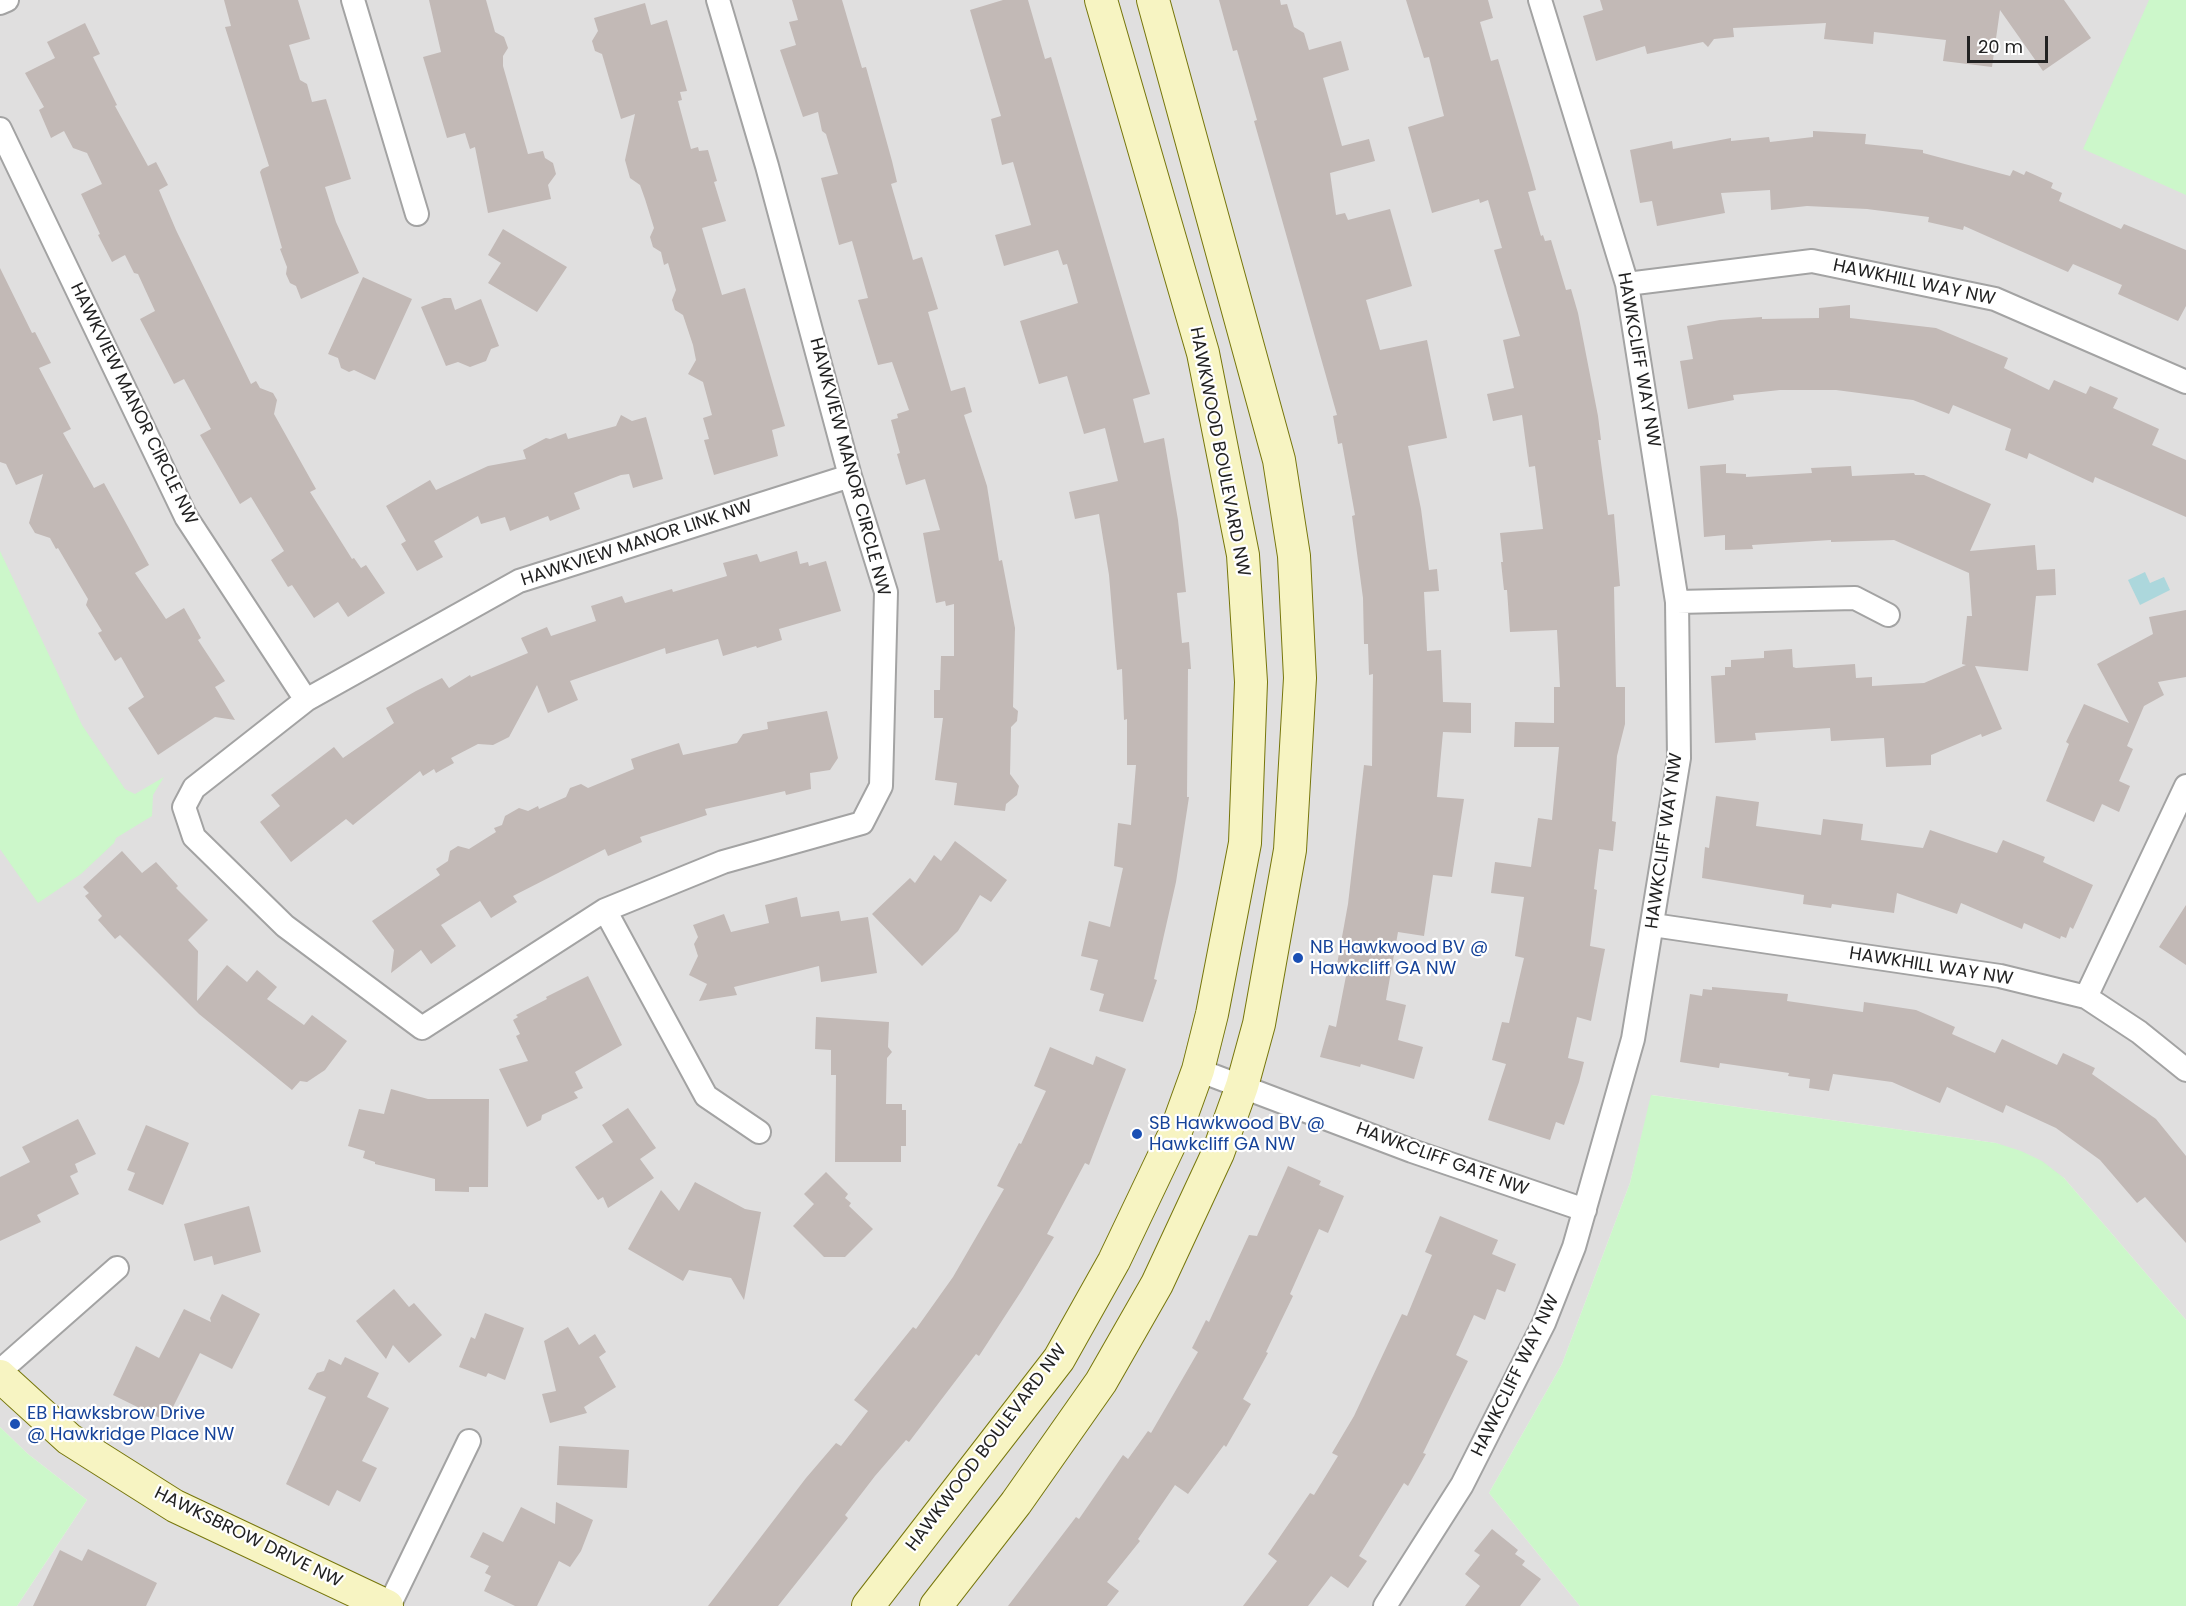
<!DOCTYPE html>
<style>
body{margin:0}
#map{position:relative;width:2186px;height:1606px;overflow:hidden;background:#f1eee9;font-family:Poppins,sans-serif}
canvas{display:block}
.scale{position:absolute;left:1967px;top:36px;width:81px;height:27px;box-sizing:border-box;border:3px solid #222;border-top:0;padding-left:8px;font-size:18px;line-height:21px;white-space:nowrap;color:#222;-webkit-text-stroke:4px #fff;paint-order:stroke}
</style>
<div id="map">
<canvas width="2186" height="1606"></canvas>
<div class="scale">20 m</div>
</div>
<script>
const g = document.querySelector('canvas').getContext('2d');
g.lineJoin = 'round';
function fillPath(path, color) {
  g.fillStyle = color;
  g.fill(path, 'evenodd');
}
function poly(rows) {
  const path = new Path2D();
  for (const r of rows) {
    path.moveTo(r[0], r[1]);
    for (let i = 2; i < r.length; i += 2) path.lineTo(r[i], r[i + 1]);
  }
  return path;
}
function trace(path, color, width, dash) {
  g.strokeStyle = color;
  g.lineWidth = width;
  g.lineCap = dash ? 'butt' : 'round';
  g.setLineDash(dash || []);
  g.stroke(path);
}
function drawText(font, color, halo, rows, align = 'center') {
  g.font = font + ' Poppins,sans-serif';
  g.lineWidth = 4.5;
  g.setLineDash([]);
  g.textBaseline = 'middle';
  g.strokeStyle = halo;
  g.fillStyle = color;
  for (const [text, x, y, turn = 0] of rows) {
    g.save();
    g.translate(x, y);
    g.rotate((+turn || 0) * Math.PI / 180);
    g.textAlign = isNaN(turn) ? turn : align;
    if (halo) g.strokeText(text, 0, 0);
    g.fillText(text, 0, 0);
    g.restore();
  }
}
const residential = poly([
 [0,0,2186,0,2186,1320,2064,1178,1996,1143,1652,1095,1630,1183,1562,1364,1489,1493,1580,1606,17,1606,87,1500,28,1454,0,1427]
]);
const park = poly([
 [2149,0,2186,0,2186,195,2083,149],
 [0,551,82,725,125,789,135,794,164,777,153,795,152,816,116,838,114,843,81,874,38,903,0,849],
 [1651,1095,1996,1143,2021,1151,2042,1161,2064,1178,2186,1320,2186,1606,1580,1606,1489,1493,1562,1364,1630,1183],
 [0,1427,28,1454,87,1500,17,1606,0,1606]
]);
const water = poly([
 [2145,572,2150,583,2164,577,2170,590,2140,605,2128,580]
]);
const building = poly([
 [224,0,298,0,310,39,289,45,300,80,307,84,312,102,326,99,351,179,325,187,336,222,359,273,301,299,296,286,290,283,286,274,287,267,280,249,282,248,260,172,262,169,269,166,225,27,231,26],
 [429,0,486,0,495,32,504,37,508,48,503,56,503,66,528,154,543,151,545,158,553,163,556,174,548,185,551,199,488,213,475,147,470,149,465,133,447,138,423,57,441,52],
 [792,0,842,0,862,68,866,67,892,161,897,182,891,184,913,260,922,257,938,309,928,312,951,391,965,387,972,412,964,415,987,486,999,561,1002,560,1015,628,1013,707,1018,711,1017,721,1011,727,1010,774,1019,786,1017,795,1006,804,1005,811,954,805,957,783,935,780,943,718,934,718,934,690,940,690,941,656,954,656,954,604,946,606,945,601,936,603,923,533,940,530,925,479,906,485,897,454,900,453,891,420,898,418,897,414,909,410,892,362,878,365,858,300,868,298,852,241,839,245,821,178,838,174,826,134,822,131,818,112,803,117,780,50,796,45,789,22,798,20],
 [1003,0,1028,0,1045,59,1051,57,1150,394,1133,399,1144,443,1164,438,1178,520,1186,592,1177,593,1182,643,1189,642,1191,669,1188,669,1187,797,1189,797,1176,882,1154,979,1157,980,1143,1022,1099,1011,1104,994,1090,990,1098,960,1081,956,1089,921,1110,927,1123,868,1114,866,1118,823,1131,825,1136,765,1127,765,1127,719,1124,720,1122,669,1117,670,1109,575,1099,514,1075,519,1069,492,1118,481,1105,428,1084,434,1067,376,1039,384,1020,321,1078,303,1067,264,1063,265,1058,250,1004,266,995,235,1031,225,1013,162,1002,165,991,119,1001,116,970,10],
 [1219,0,1280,0,1281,5,1287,4,1294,27,1304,33,1309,50,1341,41,1349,70,1323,78,1342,146,1369,139,1375,161,1330,173,1336,215,1345,213,1348,220,1390,209,1412,286,1366,300,1380,350,1427,340,1447,438,1408,446,1421,509,1429,570,1437,569,1439,591,1424,592,1427,651,1441,650,1443,702,1471,703,1471,733,1443,732,1437,797,1464,799,1452,877,1433,875,1424,936,1398,932,1386,1000,1406,1005,1398,1040,1423,1047,1414,1079,1361,1064,1360,1067,1320,1057,1329,1025,1336,1027,1347,971,1336,970,1348,904,1364,765,1372,766,1373,674,1369,675,1368,644,1364,644,1363,598,1352,516,1355,515,1342,443,1338,444,1333,416,1337,415,1262,149,1254,121,1257,120,1237,50,1233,51],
 [1406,0,1488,0,1493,18,1480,22,1491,61,1498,59,1532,175,1536,190,1528,192,1541,236,1543,235,1545,241,1551,240,1566,290,1571,289,1578,313,1598,416,1601,440,1598,440,1608,515,1614,514,1620,586,1614,587,1616,687,1625,687,1625,724,1617,756,1612,821,1616,822,1613,851,1599,849,1594,889,1597,890,1590,946,1605,949,1591,1021,1577,1017,1568,1058,1584,1062,1579,1082,1564,1125,1556,1122,1550,1140,1488,1120,1506,1064,1492,1060,1502,1022,1509,1023,1524,958,1515,956,1524,897,1491,893,1495,862,1531,867,1538,818,1552,820,1559,747,1514,747,1515,722,1554,723,1554,687,1560,687,1557,630,1510,632,1507,590,1504,590,1501,562,1503,562,1500,533,1543,529,1535,466,1529,467,1522,415,1493,421,1487,394,1514,388,1503,340,1520,336,1494,250,1502,248,1488,200,1480,203,1479,199,1432,213,1408,127,1444,116,1429,57,1424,58],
 [1600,0,2064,0,2091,38,2043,71,2000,10,1992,67,1943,61,1946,40,1874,32,1873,44,1824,39,1826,23,1733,28,1734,37,1714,39,1708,47,1703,42,1647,54,1645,46,1596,61,1583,16,1603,10],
 [645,3,651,25,667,20,687,91,680,92,682,100,678,101,691,149,698,147,699,151,708,150,717,181,714,182,726,221,702,228,722,295,745,288,785,426,772,430,778,456,714,475,704,440,709,439,703,418,712,415,703,382,688,374,696,360,693,345,683,315,675,310,672,300,676,290,668,263,664,265,661,252,653,247,650,237,654,228,645,199,640,185,630,178,625,160,635,114,621,119,602,54,595,51,592,41,598,31,594,18],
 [85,23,100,54,93,57,117,105,115,106,148,166,156,162,168,185,159,190,176,230,251,384,256,381,260,388,273,393,277,400,274,414,316,489,310,492,352,559,354,558,361,568,366,565,385,593,348,617,338,602,314,618,292,585,288,587,271,560,284,551,251,497,240,504,200,435,211,429,184,379,174,384,140,319,155,311,138,274,134,273,125,255,112,262,98,235,100,234,81,194,102,184,87,153,73,148,64,131,51,138,39,110,44,107,25,73,55,58,47,42],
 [1813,131,1866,134,1865,144,1923,150,1923,153,2010,176,2013,170,2024,175,2026,171,2053,183,2051,188,2062,193,2059,201,2121,229,2124,224,2186,250,2186,306,2178,321,2118,294,2122,285,2073,264,2068,272,1964,226,1963,230,1928,222,1929,217,1867,209,1807,206,1771,210,1770,190,1721,193,1725,213,1657,226,1652,201,1640,203,1630,150,1672,141,1673,149,1731,138,1731,141,1769,137,1770,142,1813,137],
 [503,229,567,267,537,312,488,283,501,263,488,255],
 [0,268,32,333,35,332,51,363,39,368,71,429,63,433,94,488,104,483,149,565,135,573,166,619,184,608,201,638,198,640,225,681,215,687,235,720,215,717,158,755,128,708,144,697,121,657,115,661,98,633,102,631,86,605,88,599,58,548,56,549,50,538,35,533,29,523,43,474,16,485,6,464,0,462],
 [363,277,412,299,375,380,354,370,349,372,341,368,338,358,328,354],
 [444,298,451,298,455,310,481,299,499,346,491,349,486,361,470,367,458,362,446,366,421,307],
 [1850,305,1850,318,1936,328,2008,358,2004,368,2049,390,2054,380,2086,394,2090,386,2118,398,2113,408,2159,429,2152,445,2186,460,2186,517,2095,477,2093,483,2029,453,2027,459,2005,450,2011,429,1953,405,1949,414,1913,400,1836,390,1780,390,1733,395,1734,400,1688,409,1680,361,1693,359,1687,326,1720,320,1762,317,1762,319,1819,318,1819,308],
 [621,415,632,421,646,417,663,479,633,488,629,474,621,475,574,493,580,509,550,521,548,516,510,531,505,517,481,524,478,516,434,541,443,557,417,571,401,544,406,541,386,506,430,480,436,490,488,466,526,459,523,450,546,438,550,439,566,433,568,439,616,426],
 [1726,464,1726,473,1746,474,1746,477,1812,473,1811,468,1851,466,1852,476,1914,473,1915,475,1924,475,1991,504,1970,551,2035,545,2037,570,2055,569,2056,595,2036,596,2028,671,1975,666,2002,729,1982,737,1981,734,1931,755,1931,765,1886,767,1884,738,1831,741,1830,728,1755,733,1756,740,1715,743,1711,676,1725,675,1725,667,1731,667,1731,660,1764,658,1764,651,1792,649,1793,667,1796,668,1855,664,1856,678,1872,677,1872,686,1924,683,1966,665,1962,664,1967,616,1972,616,1969,573,1894,540,1831,542,1831,540,1752,545,1753,549,1725,550,1725,535,1704,537,1700,466],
 [797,551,800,564,808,562,809,566,826,561,841,611,779,629,782,640,757,648,756,646,723,656,718,639,666,654,665,648,607,668,570,681,578,700,548,713,537,685,509,737,493,745,478,744,451,758,454,763,436,773,434,769,423,776,420,771,353,825,346,819,291,862,260,822,280,806,271,795,334,747,343,758,394,723,386,708,416,691,442,678,449,688,470,675,471,677,528,653,521,638,547,627,551,636,596,621,591,606,622,596,625,603,672,589,673,592,727,576,723,563,757,554,760,562],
 [2186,610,2186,677,2158,682,2164,695,2144,706,2127,746,2133,749,2119,781,2130,786,2119,812,2102,804,2094,822,2046,801,2069,744,2066,742,2084,704,2129,723,2097,664,2153,634,2149,617],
 [827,711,838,758,830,770,810,773,811,789,786,795,785,791,705,809,707,815,640,837,642,842,608,856,605,849,513,896,517,902,491,918,480,901,441,925,456,946,431,964,421,950,391,973,394,950,372,921,440,875,436,869,448,861,450,851,458,846,469,849,496,832,494,828,502,825,505,816,519,808,528,811,538,806,539,809,566,797,570,788,581,784,588,788,634,769,631,759,654,751,679,743,683,755,737,743,743,734,768,729,767,722],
 [1716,796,1759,802,1756,826,1821,835,1823,819,1863,824,1861,840,1923,848,1930,830,1997,853,2003,840,2045,857,2043,862,2093,885,2073,929,2070,927,2066,938,2061,936,2060,939,2024,923,2022,929,1961,903,1957,914,1897,893,1894,913,1832,904,1831,908,1803,904,1804,895,1702,878,1705,847,1709,848],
 [955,841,1007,880,991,902,980,895,958,931,922,966,872,914,910,878,915,883,934,855,941,861],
 [122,851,142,873,156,862,178,886,176,888,208,920,188,940,198,951,197,1001,227,965,247,982,257,970,277,987,267,999,304,1025,312,1015,347,1041,325,1070,307,1082,300,1081,292,1090,199,1014,120,935,115,939,98,920,102,916,85,896,89,893,83,887],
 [797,897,801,917,839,911,841,921,868,917,877,973,821,982,819,966,734,987,737,995,699,1001,707,984,689,975,698,956,694,944,698,937,693,925,724,914,731,932,769,923,765,905],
 [2186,905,2186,965,2159,947],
 [588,976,622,1045,575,1072,583,1088,574,1092,578,1098,542,1115,541,1120,527,1127,499,1069,528,1061,516,1036,520,1034,513,1020,518,1017,516,1015,547,999,546,997],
 [1712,987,1788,994,1787,1001,1863,1012,1864,1002,1916,1010,1955,1027,1952,1034,1995,1053,2002,1039,2057,1065,2063,1053,2095,1068,2092,1074,2156,1119,2186,1156,2186,1243,2145,1197,2137,1203,2100,1160,2056,1128,2006,1105,2003,1113,1947,1087,1940,1103,1892,1082,1833,1074,1829,1091,1809,1088,1810,1079,1788,1076,1789,1073,1720,1063,1719,1068,1680,1062,1690,994,1702,996,1703,989,1712,990],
 [816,1017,889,1022,888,1047,892,1052,887,1058,886,1104,902,1104,902,1110,906,1110,906,1146,901,1146,901,1162,835,1162,836,1075,831,1075,831,1050,815,1049],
 [1050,1047,1093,1065,1096,1056,1126,1069,1089,1165,1085,1163,1047,1234,1054,1237,1022,1290,979,1356,976,1354,909,1442,906,1440,875,1476,845,1515,848,1518,778,1606,708,1606,806,1478,836,1443,841,1446,868,1411,854,1400,913,1327,916,1329,953,1277,1004,1189,997,1186,1019,1143,1021,1144,1046,1091,1034,1086],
 [391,1089,428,1099,489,1099,488,1187,469,1187,469,1192,435,1191,435,1179,375,1164,375,1162,363,1158,365,1151,348,1146,359,1109,384,1114],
 [628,1108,656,1148,640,1159,654,1178,608,1208,603,1197,598,1200,575,1167,613,1142,602,1125],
 [78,1119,96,1154,75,1164,78,1172,70,1176,79,1194,37,1215,41,1222,0,1241,0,1177,30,1162,22,1147],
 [146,1125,189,1143,163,1205,128,1190,135,1173,127,1170],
 [1288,1166,1321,1181,1319,1185,1344,1196,1328,1233,1319,1229,1290,1294,1293,1296,1266,1352,1268,1353,1243,1399,1251,1404,1226,1447,1224,1445,1188,1494,1175,1485,1138,1539,1140,1541,1107,1582,1119,1591,1107,1606,1008,1606,1076,1517,1079,1519,1123,1455,1128,1459,1148,1431,1151,1433,1198,1352,1192,1348,1206,1320,1209,1322,1249,1235,1257,1236],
 [826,1172,848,1194,845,1198,851,1203,849,1206,873,1229,845,1257,824,1257,793,1226,814,1204,804,1194],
 [695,1182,745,1209,761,1212,744,1300,731,1278,689,1270,683,1281,628,1249,661,1190,679,1211],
 [249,1206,261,1252,214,1265,212,1256,194,1261,184,1224],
 [1440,1216,1498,1240,1492,1254,1516,1264,1505,1292,1497,1289,1485,1320,1474,1315,1456,1355,1468,1361,1423,1453,1426,1454,1408,1486,1404,1483,1359,1556,1367,1561,1348,1588,1331,1576,1308,1606,1243,1606,1277,1561,1268,1554,1310,1493,1314,1495,1338,1456,1332,1453,1354,1416,1402,1314,1407,1316,1432,1255,1425,1252],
 [394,1289,409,1307,414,1303,442,1335,409,1363,393,1345,386,1359,356,1321],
 [222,1294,260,1314,232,1369,200,1353,166,1421,113,1395,136,1346,159,1358,184,1309,211,1322,210,1318],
 [485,1313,524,1328,505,1380,488,1373,486,1377,459,1367,471,1337,475,1339],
 [568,1327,579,1345,595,1334,606,1352,599,1357,616,1387,584,1407,587,1413,550,1423,542,1394,556,1391,544,1341],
 [345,1357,379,1373,367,1397,389,1408,362,1461,377,1468,360,1502,337,1490,329,1506,286,1484,326,1397,308,1389,317,1373,324,1371,329,1359,341,1365],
 [559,1446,629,1450,627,1488,557,1485],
 [556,1502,593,1520,581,1551,570,1567,559,1561,537,1606,515,1606,484,1591,491,1576,485,1573,489,1566,470,1557,483,1532,503,1542,521,1507,555,1524],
 [1492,1529,1518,1550,1515,1554,1525,1561,1522,1565,1541,1579,1520,1606,1465,1606,1480,1586,1465,1574,1480,1555,1474,1551],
 [88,1549,157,1583,146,1606,33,1606,60,1550,82,1561]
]);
const street = poly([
 [353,0,417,214],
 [0,3,7,0],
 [0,129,186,517,306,700,194,788,184,807,194,837,285,926,422,1028,605,910,723,862,862,823,881,786,886,592,850,476,767,166,718,0],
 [1627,284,1812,261,1995,299,2186,382],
 [1677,602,1855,598,1888,615],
 [306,700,519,581,850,476],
 [605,910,706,1096,759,1132],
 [1653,925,2000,976,2086,997,2139,1032,2186,1070],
 [2086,997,2186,786],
 [1198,1070,1412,1151,1585,1210],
 [0,1371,117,1268],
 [389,1606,469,1441],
 [1385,1606,1462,1485,1544,1323,1574,1247,1633,1039,1679,758,1677,602,1627,284,1540,0]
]);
const secondary = poly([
 [0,1376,69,1439,175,1506,387,1606],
 [868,1606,1059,1359,1114,1261,1176,1131,1198,1070,1212,1014,1245,843,1251,682,1243,555,1203,353,1101,0],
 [936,1606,1016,1503,1101,1382,1157,1284,1218,1153,1242,1086,1259,1024,1290,850,1300,678,1294,556,1279,460,1153,0]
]);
const markers = [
 [1298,958,6,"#1a4fb4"],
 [1137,1134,6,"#1a4fb4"],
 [15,1424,6,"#1a4fb4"]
];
const streetNames = [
 ["HAWKHILL WAY NW",1914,283,12],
 ["HAWKCLIFF WAY NW",1638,360,80],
 ["HAWKVIEW MANOR CIRCLE NW",133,404,64],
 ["HAWKWOOD BOULEVARD NW",1219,452,79],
 ["HAWKVIEW MANOR CIRCLE NW",849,467,75],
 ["HAWKVIEW MANOR LINK NW",637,544,-18],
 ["HAWKCLIFF WAY NW",1665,841,-82],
 ["HAWKHILL WAY NW",1931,967,9],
 ["HAWKCLIFF GATE NW",1442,1160,20],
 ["HAWKCLIFF WAY NW",1516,1376,-64],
 ["HAWKWOOD BOULEVARD NW",987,1448,-53],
 ["HAWKSBROW DRIVE NW",248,1538,26]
];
const transitNames = [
 ["NB Hawkwood BV @",1310,948],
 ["Hawkcliff GA NW",1310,969],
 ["SB Hawkwood BV @",1149,1124],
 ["Hawkcliff GA NW",1149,1145],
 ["EB Hawksbrow Drive",27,1414],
 ["@ Hawkridge Place NW",27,1435]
];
fillPath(residential, '#e0dfdf');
fillPath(park, '#ccf7ca');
fillPath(water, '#acd7dc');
fillPath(building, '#c2b9b6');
trace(street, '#a3a3a3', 26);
trace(secondary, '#76760b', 34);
trace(street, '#fff', 22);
trace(secondary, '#f7f4c2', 32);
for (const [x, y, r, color] of markers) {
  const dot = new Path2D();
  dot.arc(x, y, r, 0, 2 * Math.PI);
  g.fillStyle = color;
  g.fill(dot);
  trace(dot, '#fff', 2);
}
drawText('18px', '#222', '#fff', streetNames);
drawText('18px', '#164399', '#fff', transitNames, 'left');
</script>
